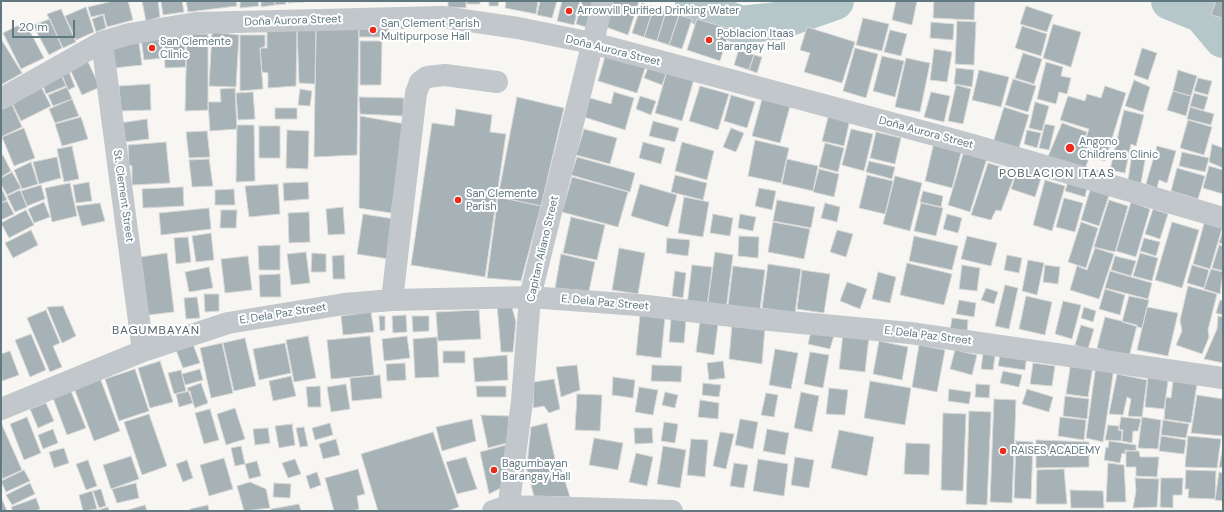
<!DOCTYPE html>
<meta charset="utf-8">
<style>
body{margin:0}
#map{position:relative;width:1224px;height:512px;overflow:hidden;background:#f7f6f3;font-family:"DM Sans",sans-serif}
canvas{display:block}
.frame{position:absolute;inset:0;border:2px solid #607880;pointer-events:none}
.scale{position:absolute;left:12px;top:20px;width:63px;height:18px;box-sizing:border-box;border:2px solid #607880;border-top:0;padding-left:5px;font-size:12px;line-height:14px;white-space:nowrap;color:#607880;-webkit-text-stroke:3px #fff;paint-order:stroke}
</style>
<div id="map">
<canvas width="1224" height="512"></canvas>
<div class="frame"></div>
<div class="scale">20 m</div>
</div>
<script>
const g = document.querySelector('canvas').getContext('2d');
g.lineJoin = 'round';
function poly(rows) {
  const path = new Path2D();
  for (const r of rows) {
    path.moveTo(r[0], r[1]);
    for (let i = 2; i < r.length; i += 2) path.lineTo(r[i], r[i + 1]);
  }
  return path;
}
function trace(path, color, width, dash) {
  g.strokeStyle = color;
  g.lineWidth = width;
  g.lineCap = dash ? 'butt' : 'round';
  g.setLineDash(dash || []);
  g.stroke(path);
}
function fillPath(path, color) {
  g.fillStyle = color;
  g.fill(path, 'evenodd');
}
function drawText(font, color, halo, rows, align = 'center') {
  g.font = font + ' "DM Sans",sans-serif';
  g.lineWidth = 4;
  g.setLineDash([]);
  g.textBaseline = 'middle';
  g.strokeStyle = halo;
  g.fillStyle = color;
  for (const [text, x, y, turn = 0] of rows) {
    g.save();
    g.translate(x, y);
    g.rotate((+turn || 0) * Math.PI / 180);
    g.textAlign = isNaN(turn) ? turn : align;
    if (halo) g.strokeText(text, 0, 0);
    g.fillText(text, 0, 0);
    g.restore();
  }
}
const river = poly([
 [694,1,708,11,740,25,778,21,835,1],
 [1170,1,1202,14,1223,39]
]);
const building = poly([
 [113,1,128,1,133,20,107,27,104,14,91,17,88,7,113,1],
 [142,1,158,1,160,17,146,21,142,1],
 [161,1,182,1,184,12,163,15,161,1],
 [186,1,236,1,237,6,188,12,186,1],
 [240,1,258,1,259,6,240,8,240,1],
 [261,1,274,1,275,5,261,7,261,1],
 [275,1,286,1,286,4,275,5,275,1],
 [288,1,304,1,304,2,288,3,288,1],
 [448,1,466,1,466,8,448,7,448,1],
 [467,1,480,1,480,4,467,4,467,1],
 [489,1,499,1,498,6,489,6,489,1],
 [506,1,538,1,536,14,505,8,506,1],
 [540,1,557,1,552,18,537,15,540,1],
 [562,1,580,1,574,25,557,21,562,1],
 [582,1,594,1,586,27,576,24,582,1],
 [614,1,639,1,628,35,606,27,614,1],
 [896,1,917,1,912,25,892,20,896,1],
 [934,1,975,1,974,20,933,18,934,1],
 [1216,1,1223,1,1223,18,1211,15,1216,1],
 [642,3,654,7,644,37,632,33,642,3],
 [1026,6,1053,15,1047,32,1020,24,1026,6],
 [86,7,94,32,76,40,65,16,86,7],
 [654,7,666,11,657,41,644,37,654,7],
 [61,9,76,42,63,48,47,14,61,9],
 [666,11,679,15,669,45,657,41,666,11],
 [103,15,106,28,96,32,92,19,103,15],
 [679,15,692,19,682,49,669,45,679,15],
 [863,18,889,24,882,51,856,45,863,18],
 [50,19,62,48,49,55,33,25,50,19],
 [697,19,730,29,720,61,687,50,697,19],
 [957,21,976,22,974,65,955,64,957,21],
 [25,22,44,58,21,69,3,33,25,22],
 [931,22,954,24,953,40,930,38,931,22],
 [359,24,388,24,388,37,359,37,359,24],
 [359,24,357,155,314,157,316,29,359,24],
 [1053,24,1081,32,1071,67,1043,58,1053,24],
 [1022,26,1047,34,1041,56,1015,48,1022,26],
 [807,27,855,42,842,83,804,72,810,53,800,50,807,27],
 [297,29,296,86,268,88,268,73,262,72,260,48,267,48,267,30,297,29],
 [297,29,316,29,315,84,299,83,297,29],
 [890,30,907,34,901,56,884,52,890,30],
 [212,32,239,35,236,87,209,86,212,32],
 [187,34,208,34,208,110,185,111,187,34],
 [184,35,186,67,165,68,164,36,184,35],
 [240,35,265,35,265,46,260,49,263,89,240,91,240,35],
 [161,36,164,58,144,60,141,38,161,36],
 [1,39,22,73,1,85,1,39],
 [360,41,382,41,381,85,360,85,360,41],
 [139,43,142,65,114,68,111,46,139,43],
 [855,48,878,54,866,98,843,91,855,48],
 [1142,48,1157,53,1148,80,1134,75,1142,48],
 [739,49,754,55,749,70,734,65,739,49],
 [934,49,952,52,947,82,930,80,934,49],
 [606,53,646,65,637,93,598,81,606,53],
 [1023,53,1042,59,1034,84,1015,78,1023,53],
 [754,55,762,57,757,73,749,70,754,55],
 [882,56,904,61,895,97,873,91,882,56],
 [86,58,100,87,82,95,69,67,86,58],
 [906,58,930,63,920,112,895,107,906,58],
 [1046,62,1063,67,1061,76,1071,78,1067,94,1059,92,1056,104,1037,99,1046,62],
 [649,65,667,71,662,85,644,78,649,65],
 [956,68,974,70,972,87,954,84,956,68],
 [979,70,1009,77,1001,107,972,100,979,70],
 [1178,70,1197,76,1191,96,1173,91,1178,70],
 [667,71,694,79,682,121,655,113,667,71],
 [60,72,66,86,46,94,41,80,60,72],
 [69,72,75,87,68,90,62,75,69,72],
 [1198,78,1212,81,1208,95,1194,91,1198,78],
 [1013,79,1036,86,1028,112,1005,105,1013,79],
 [1134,80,1150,87,1143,112,1125,106,1134,80],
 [39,83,51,106,21,121,10,99,39,83],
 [150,84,151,110,121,111,119,86,150,84],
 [956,85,971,89,963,124,948,121,956,85],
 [700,86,729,94,718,130,689,121,700,86],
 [1105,86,1126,93,1105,161,1090,157,1093,146,1084,144,1089,129,1060,120,1068,96,1085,101,1087,94,1101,98,1105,86],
 [67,87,72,99,53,106,48,95,67,87],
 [235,88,237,129,210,131,208,102,221,102,220,89,235,88],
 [300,89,312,91,310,106,298,105,300,89],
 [1173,91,1191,96,1186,116,1167,110,1173,91],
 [253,92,255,119,238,120,236,93,253,92],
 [614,92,634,98,625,130,584,117,590,98,611,104,614,92],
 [931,92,950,96,944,122,924,117,931,92],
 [1194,93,1208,97,1204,110,1190,106,1194,93],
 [731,95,755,102,747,128,724,121,731,95],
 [640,96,656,101,651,115,636,109,640,96],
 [359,97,404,98,403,116,360,114,359,97],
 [517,97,564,108,541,206,498,197,517,97],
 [72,99,79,116,55,123,49,109,72,99],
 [762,99,790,106,780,143,752,136,762,99],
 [11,102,22,127,1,137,1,107,11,102],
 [1035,102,1049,106,1042,131,1029,128,1035,102],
 [1004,107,1029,115,1018,151,993,143,1004,107],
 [1190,107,1214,114,1211,125,1187,119,1190,107],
 [275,108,297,108,297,119,275,119,275,108],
 [456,109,492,115,490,132,506,134,485,277,411,265,432,123,454,126,456,109],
 [1124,110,1144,115,1136,146,1131,144,1125,173,1110,170,1124,110],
 [829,114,850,119,844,146,822,141,829,114],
 [360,116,405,124,391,213,359,208,360,116],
 [81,117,88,139,62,146,55,124,81,117],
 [147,119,149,139,124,142,120,123,147,119],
 [1188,120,1212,127,1204,155,1180,148,1188,120],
 [653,121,679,128,675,142,649,136,653,121],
 [1062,123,1087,132,1082,145,1092,149,1084,172,1047,159,1062,123],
 [1045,124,1055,126,1049,150,1039,148,1045,124],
 [237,125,254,125,255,181,236,182,237,125],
 [259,126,280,126,280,158,259,158,259,126],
 [24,128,35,158,14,166,2,137,24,128],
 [731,128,744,133,736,152,723,147,731,128],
 [584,129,617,138,610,164,576,155,584,129],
 [851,129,873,134,864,171,842,165,851,129],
 [287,130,309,131,308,169,286,168,287,130],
 [1027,130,1041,133,1037,148,1024,144,1027,130],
 [207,131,210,157,189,158,186,132,207,131],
 [876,132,901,138,895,164,870,158,876,132],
 [935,138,963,145,952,188,925,181,935,138],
 [755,140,789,148,781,183,748,176,755,140],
 [166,142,170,183,132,185,132,166,129,165,128,145,166,142],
 [643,142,665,148,661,164,639,158,643,142],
 [682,142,714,151,707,180,675,171,682,142],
 [825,143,844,148,838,172,819,167,825,143],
 [1212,144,1223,148,1223,168,1209,162,1212,144],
 [72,146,79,179,64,182,57,149,72,146],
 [1157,146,1176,151,1167,183,1159,180,1157,188,1146,184,1157,146],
 [1182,152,1209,158,1205,172,1179,166,1182,152],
 [1132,153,1146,155,1141,183,1128,181,1132,153],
 [963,154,988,155,970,212,948,205,963,154],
 [3,155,11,171,1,177,1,156,3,155],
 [57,157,61,178,39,184,33,162,57,157],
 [577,157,635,173,630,192,571,175,577,157],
 [209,159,213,186,192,187,189,160,209,159],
 [787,159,818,166,813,191,782,184,787,159],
 [869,161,895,167,892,179,866,172,869,161],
 [31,162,38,184,22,189,14,170,31,162],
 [988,163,1009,169,1009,176,1014,177,1001,211,996,210,991,220,971,215,988,163],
 [1019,165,1043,172,1035,197,1011,189,1019,165],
 [1209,166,1223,170,1223,194,1203,188,1209,166],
 [1177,168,1205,176,1198,199,1171,191,1177,168],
 [819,169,839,174,834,197,813,192,819,169],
 [12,172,21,188,7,195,1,184,1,178,12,172],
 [675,175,707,183,703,200,671,192,675,175],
 [867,175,893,181,885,214,859,208,867,175],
 [895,176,922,183,910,231,883,224,895,176],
 [572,177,628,192,618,227,562,212,572,177],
 [1045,180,1065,186,1052,231,1033,225,1045,180],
 [89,182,92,201,76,203,73,185,89,182],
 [308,182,309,199,284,201,283,183,308,182],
 [1068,182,1088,184,1085,197,1065,191,1068,182],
 [70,183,77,216,52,222,45,188,70,183],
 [278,184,280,214,249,217,245,186,278,184],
 [640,184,677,195,668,227,631,216,640,184],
 [41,185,45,199,27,206,21,191,41,185],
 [1,187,7,200,1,203,1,187],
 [183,187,184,206,143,208,142,189,183,187],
 [1091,187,1110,192,1099,226,1081,220,1091,187],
 [759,188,776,191,772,210,755,206,759,188],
 [234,189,235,205,215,205,215,190,234,189],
 [20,190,27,207,15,212,7,196,20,190],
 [923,191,943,196,941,207,920,202,923,191],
 [498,197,541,206,521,281,487,278,498,197],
 [684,197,709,202,703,237,678,233,684,197],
 [1064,198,1083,203,1075,232,1056,227,1064,198],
 [777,200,815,207,811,228,773,221,777,200],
 [1109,200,1128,206,1115,252,1094,247,1109,200],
 [7,201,14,214,1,220,1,203,7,201],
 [44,202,50,217,34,223,28,209,44,202],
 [1131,202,1150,209,1136,257,1116,251,1131,202],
 [100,203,105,221,82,226,76,206,100,203],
 [825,203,840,207,837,222,821,218,825,203],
 [921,203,943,208,936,236,914,231,921,203],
 [343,207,345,234,328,235,326,209,343,207],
 [209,208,211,229,161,235,159,213,209,208],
 [1153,209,1168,214,1160,239,1145,234,1153,209],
 [26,210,34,225,9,238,1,223,26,210],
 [221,210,237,210,236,228,220,228,221,210],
 [309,212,310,242,289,243,288,213,309,212],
 [363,214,401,220,395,260,357,254,363,214],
 [713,214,733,218,730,236,710,233,713,214],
 [740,214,756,217,753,231,738,228,740,214],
 [947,214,962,218,958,233,943,229,947,214],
 [571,217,605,225,597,260,563,253,571,217],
 [1205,220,1223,225,1210,269,1193,264,1205,220],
 [773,222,810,229,804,259,768,252,773,222],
 [1081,222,1098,228,1086,268,1068,262,1081,222],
 [1172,222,1199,230,1182,288,1155,280,1172,222],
 [31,230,38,245,13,258,5,243,31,230],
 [837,230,853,234,846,257,830,252,837,230],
 [1223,230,1223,244,1219,243,1223,230],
 [211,233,214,260,196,262,192,236,211,233],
 [739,236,759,237,758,258,738,256,739,236],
 [914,236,958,246,952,270,909,261,914,236],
 [967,236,997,243,991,266,961,259,967,236],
 [188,237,191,262,176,264,174,238,188,237],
 [667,238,690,240,688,256,666,253,667,238],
 [1144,238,1160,242,1156,256,1140,251,1144,238],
 [280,245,280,270,259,270,258,246,280,245],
 [1219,245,1223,246,1223,271,1212,268,1219,245],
 [619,248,645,253,638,294,612,290,619,248],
 [1095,248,1114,254,1099,299,1070,290,1077,266,1087,270,1095,248],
 [306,252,310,283,291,285,287,254,306,252],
 [715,252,733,255,726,310,707,308,715,252],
 [167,253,174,312,148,315,140,257,167,253],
 [312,253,326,254,326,272,311,272,312,253],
 [1140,253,1158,258,1152,281,1133,276,1140,253],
 [561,254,595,262,589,291,555,288,561,254],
 [344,255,345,279,333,279,332,256,344,255],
 [1007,255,1022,258,1019,273,1004,270,1007,255],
 [248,256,252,290,225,293,221,259,248,256],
 [1115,256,1136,261,1131,276,1111,270,1115,256],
 [1028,260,1044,263,1037,295,1022,291,1028,260],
 [907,263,952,274,944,305,900,295,907,263],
 [768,264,801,269,795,313,762,308,768,264],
 [692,265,712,267,707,308,687,305,692,265],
 [962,265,980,268,977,291,959,289,962,265],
 [1045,265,1060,267,1058,284,1043,282,1045,265],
 [1192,265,1209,270,1204,288,1187,283,1192,265],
 [733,266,765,270,760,310,728,306,733,266],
 [209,267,213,288,189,292,185,272,209,267],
 [1211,269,1223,272,1220,294,1204,289,1211,269],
 [802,270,830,274,824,313,797,309,802,270],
 [675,271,686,273,683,298,672,296,675,271],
 [1110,271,1152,283,1148,299,1105,288,1110,271],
 [878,272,896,277,890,303,872,299,878,272],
 [280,274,281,297,260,297,259,275,280,274],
 [847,282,867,289,860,309,840,301,847,282],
 [1005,285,1018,288,1009,329,995,326,1005,285],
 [1188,286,1217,294,1208,330,1209,337,1202,354,1176,345,1182,331,1180,320,1188,286],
 [986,288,998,292,994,304,981,300,986,288],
 [1105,289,1125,295,1120,315,1099,309,1105,289],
 [204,294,219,294,219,311,205,312,204,294],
 [1026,296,1052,302,1045,335,1019,329,1026,296],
 [1129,296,1149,300,1142,328,1122,322,1129,296],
 [197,297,200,318,186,319,184,298,197,297],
 [959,300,976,303,974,317,956,314,959,300],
 [1220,300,1223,301,1223,315,1216,313,1220,300],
 [1063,301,1081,305,1072,339,1055,334,1063,301],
 [497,304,511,304,516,322,513,352,501,352,497,304],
 [63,306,76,336,62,343,47,307,63,306],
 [1084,307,1096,311,1093,322,1081,318,1084,307],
 [1147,307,1178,313,1168,356,1137,350,1147,307],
 [46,310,60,343,53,346,62,367,50,372,27,318,46,310],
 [479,310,481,339,438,341,436,312,479,310],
 [371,312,374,332,343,335,341,316,371,312],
 [406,315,407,332,393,333,392,316,406,315],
 [640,315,665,317,661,358,636,355,640,315],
 [379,316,385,316,385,330,380,331,379,316],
 [412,316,429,316,429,331,413,332,412,316],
 [1218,316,1223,317,1223,363,1204,359,1217,329,1218,316],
 [1105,317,1137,325,1129,357,1097,348,1105,317],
 [952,318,968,320,967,333,950,331,952,318],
 [671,319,686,320,684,343,669,342,671,319],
 [700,321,718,324,714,355,696,352,700,321],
 [732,325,765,327,762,364,729,359,732,325],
 [1081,325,1094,329,1088,349,1075,345,1081,325],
 [812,327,835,332,830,349,808,344,812,327],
 [31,334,46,370,30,377,15,340,31,334],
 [843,334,869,337,865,372,839,369,843,334],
 [308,336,316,378,294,382,286,340,308,336],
 [370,336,374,375,331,379,327,340,370,336],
 [407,336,410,358,384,361,382,339,407,336],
 [437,337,439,377,415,378,413,339,437,337],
 [245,338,256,386,234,391,223,343,245,338],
 [879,341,908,347,902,380,873,374,879,341],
 [222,343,233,393,211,398,200,348,222,343],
 [285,343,291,373,259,380,253,349,285,343],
 [193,344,200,363,183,368,176,350,193,344],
 [919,345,945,350,937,392,912,387,919,345],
 [984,347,996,349,993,370,981,369,984,347],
 [775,349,798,353,791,389,769,385,775,349],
 [955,350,977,355,972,375,950,369,955,350],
 [1001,350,1027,354,1025,370,998,366,1001,350],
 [10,351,19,375,2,381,1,354,10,351],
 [443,351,465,351,465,363,443,363,443,351],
 [810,352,829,355,823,388,804,384,810,352],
 [507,355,508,380,475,382,473,358,507,355],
 [160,361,173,402,150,408,138,368,160,361],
 [723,361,725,378,709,380,707,363,723,361],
 [1071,362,1093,366,1088,397,1066,394,1071,362],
 [405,363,406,380,387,381,386,364,405,363],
 [1033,363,1055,366,1052,386,1030,384,1033,363],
 [577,365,580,390,561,397,556,367,577,365],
 [652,365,682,366,681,382,651,381,652,365],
 [1096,365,1114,368,1103,442,1086,438,1096,365],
 [135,369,149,411,119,421,105,379,135,369],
 [200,369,203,380,185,385,182,374,200,369],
 [181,370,186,391,174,394,168,373,181,370],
 [1003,371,1022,375,1019,387,1000,383,1003,371],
 [1117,374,1147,380,1142,417,1128,416,1131,399,1127,397,1123,415,1109,414,1117,374],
 [380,375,382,398,352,401,350,378,380,375],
 [291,376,296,396,273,401,269,381,291,376],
 [613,377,635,380,633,398,612,395,613,377],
 [1148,377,1168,381,1164,409,1145,407,1148,377],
 [100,378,120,431,94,441,74,388,100,378],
 [554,379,560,409,549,413,544,406,533,408,534,382,554,379],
 [870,381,911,388,905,425,864,418,870,381],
 [1173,381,1197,384,1191,423,1164,419,1166,397,1171,398,1173,381],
 [201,383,208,403,195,408,187,388,201,383],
 [703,383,721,385,719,397,702,395,703,383],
 [346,384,350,409,331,412,327,387,346,384],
 [976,384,990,385,989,398,975,397,976,384],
 [320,386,321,407,308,407,306,387,320,386],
 [476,386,506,386,506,397,477,397,476,386],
 [639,387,658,390,653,415,635,412,639,387],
 [829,388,848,390,845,415,826,414,829,388],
 [949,389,971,392,969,404,948,401,949,389],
 [1027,389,1053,397,1049,412,1022,404,1027,389],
 [71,391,86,428,67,435,53,398,71,391],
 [190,391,193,403,179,407,176,394,190,391],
 [665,392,678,395,675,408,662,405,665,392],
 [801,392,819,396,812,432,794,428,801,392],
 [766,393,778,395,774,417,761,415,766,393],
 [577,394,602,395,600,431,575,430,577,394],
 [1197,395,1223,399,1223,436,1191,433,1197,395],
 [1065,396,1089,399,1087,419,1063,416,1065,396],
 [994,399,1016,400,1012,503,990,502,994,399],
 [700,400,719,403,718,419,698,417,700,400],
 [46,403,54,421,38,428,30,409,46,403],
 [235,408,245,439,226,445,217,414,235,408],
 [210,409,219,440,204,444,195,413,210,409],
 [969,411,991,412,987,505,966,504,969,411],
 [943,413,966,414,963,491,941,490,943,413],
 [149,414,167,466,142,475,124,422,149,414],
 [481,415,509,416,507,443,488,448,481,415],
 [27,417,41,453,24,460,10,424,27,417],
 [1060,417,1086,420,1084,440,1058,436,1060,417],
 [1121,417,1141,419,1138,431,1133,431,1132,443,1122,441,1123,430,1119,429,1121,417],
 [1142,417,1161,420,1158,449,1138,448,1142,417],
 [472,419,476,441,442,451,436,427,472,419],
 [740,419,758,422,753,449,735,445,740,419],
 [1163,420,1189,424,1186,438,1161,435,1163,420],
 [664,422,678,424,675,443,661,441,664,422],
 [330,423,333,435,315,440,312,428,330,423],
 [547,423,555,459,527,465,531,427,547,423],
 [292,424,295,445,279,448,275,426,292,424],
 [2,425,22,470,2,479,1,426,2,425],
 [1108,425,1119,426,1118,430,1122,431,1121,441,1105,440,1108,425],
 [304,427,308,446,300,447,296,428,304,427],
 [268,428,270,443,255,445,253,429,268,428],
 [634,428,652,428,653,443,635,444,634,428],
 [53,429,58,443,43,449,38,435,53,429],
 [767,429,789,433,785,455,763,451,767,429],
 [839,430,874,437,867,476,831,468,839,430],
 [433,432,459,507,447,511,378,511,361,454,433,432],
 [720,432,734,434,726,469,713,466,720,432],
 [1161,436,1186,440,1184,454,1159,451,1161,436],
 [1188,436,1221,439,1217,468,1185,467,1188,436],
 [594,438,623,443,618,470,589,465,594,438],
 [336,439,340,455,323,459,319,444,336,439],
 [691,439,708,440,705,477,687,475,691,439],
 [1036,440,1089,442,1089,467,1036,468,1036,440],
 [1016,441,1033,442,1031,499,1014,498,1016,441],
 [1109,441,1136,445,1136,451,1125,450,1125,454,1122,453,1120,463,1104,460,1106,447,1108,448,1109,441],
 [906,443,930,444,929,475,904,474,906,443],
 [506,445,501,488,489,494,480,452,506,445],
 [241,446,245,464,235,466,231,448,241,446],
 [663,446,686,450,680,488,657,484,663,446],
 [1223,446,1223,468,1219,467,1223,446],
 [64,448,69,463,54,468,49,452,64,448],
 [1126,451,1139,451,1140,457,1159,457,1157,477,1136,476,1136,467,1126,467,1126,451],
 [636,453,653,457,647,486,629,482,636,453],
 [131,456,139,479,111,489,103,465,131,456],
 [466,457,477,489,457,494,446,462,466,457],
 [795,457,814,460,809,488,791,485,795,457],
 [224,458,233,489,209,496,200,465,224,458],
 [295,459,301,474,288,478,282,463,295,459],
 [758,459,788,464,784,496,753,491,758,459],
 [88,460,97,486,86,490,76,464,88,460],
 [187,460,193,478,183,482,176,464,187,460],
 [257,461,261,476,249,479,245,464,257,461],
 [559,462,570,497,534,496,526,467,559,462],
 [734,463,748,465,744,488,730,486,734,463],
 [1108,463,1124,465,1126,502,1106,502,1108,463],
 [358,469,365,494,357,496,359,509,352,511,334,511,325,478,358,469],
 [1064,469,1067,504,1036,504,1037,470,1064,469],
 [24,470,30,481,6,492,1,481,24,470],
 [1186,470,1216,471,1215,499,1188,498,1189,489,1185,489,1186,470],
 [317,472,321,485,310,489,306,476,317,472],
 [1219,472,1223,473,1223,501,1215,500,1219,472],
 [1135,478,1159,479,1157,507,1133,508,1136,491,1135,478],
 [1161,478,1183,478,1182,495,1173,495,1173,508,1160,507,1161,478],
 [250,482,266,489,270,508,244,511,237,486,250,482],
 [30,483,35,494,12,505,6,495,30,483],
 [136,483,139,498,117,503,112,489,136,483],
 [274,483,291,484,290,498,273,497,274,483],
 [101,489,106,506,99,508,93,491,101,489],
 [1070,490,1103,491,1104,508,1071,508,1070,490],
 [92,491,97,509,83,511,79,495,92,491],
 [1,497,7,511,1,511,1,497],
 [36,498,40,509,35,511,13,511,11,507,36,498],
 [299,504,301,511,271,511,271,509,299,504],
 [145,505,147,511,124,511,145,505],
 [208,505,209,511,190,511,190,509,208,505],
 [108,507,109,511,95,511,108,507]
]);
const minor = poly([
 [102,42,143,351],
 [1,99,102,42,129,34,196,23,442,17,518,28,592,43,969,144,1223,218],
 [392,300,416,93,420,82,427,77,445,75,497,82],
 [1,409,143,351,228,323,344,304,392,300,530,297,638,305,758,319,910,333,1223,378],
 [493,511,509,506,672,511],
 [508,511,522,401,530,297,603,1]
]);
const markers = [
 [569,11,4,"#ec2c1e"],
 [373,30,4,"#ec2c1e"],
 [709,40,4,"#ec2c1e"],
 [152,48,4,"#ec2c1e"],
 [1070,148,5,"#ec2c1e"],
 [458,200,4,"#ec2c1e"],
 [1003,451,4,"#ec2c1e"],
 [494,470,4,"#ec2c1e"]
];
const poiNames = [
 ["Arrowvill Purified Drinking Water",577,11],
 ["San Clement Parish",381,24],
 ["Multipurpose Hall",381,37],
 ["Poblacion Itaas",717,34],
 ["Barangay Hall",717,47],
 ["San Clemente",160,42],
 ["Clinic",160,55],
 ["Angono",1079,142],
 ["Childrens Clinic",1079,155],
 ["San Clemente",466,194],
 ["Parish",466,207],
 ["RAISES ACADEMY",1011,451],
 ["Bagumbayan",502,464],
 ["Barangay Hall",502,477]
];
const streetNames = [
 ["Doña Aurora Street",293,21,-2],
 ["Doña Aurora Street",613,51,14],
 ["Doña Aurora Street",926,133,15],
 ["St. Clement Street",123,196,82],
 ["Capitan Aliano Street",543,249,-77],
 ["E. Dela Paz Street",605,303,5],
 ["E. Dela Paz Street",283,314,-9],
 ["E. Dela Paz Street",928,336,7]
];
const neighbourhoodNames = [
 ["POBLACION ITAAS",1057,174],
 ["BAGUMBAYAN",156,331]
];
trace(river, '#b6c7c9', 38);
fillPath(building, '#a6b2b6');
trace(building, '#d8d8d6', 1);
trace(minor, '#c1c7ca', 22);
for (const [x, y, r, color] of markers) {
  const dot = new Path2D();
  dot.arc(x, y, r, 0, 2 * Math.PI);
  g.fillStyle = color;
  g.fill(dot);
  trace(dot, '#fff', 1.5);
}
drawText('11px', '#607880', '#fff', poiNames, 'left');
drawText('11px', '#607880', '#fff', streetNames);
g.letterSpacing = '1px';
drawText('12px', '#53646b', '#fff', neighbourhoodNames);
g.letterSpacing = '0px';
</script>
